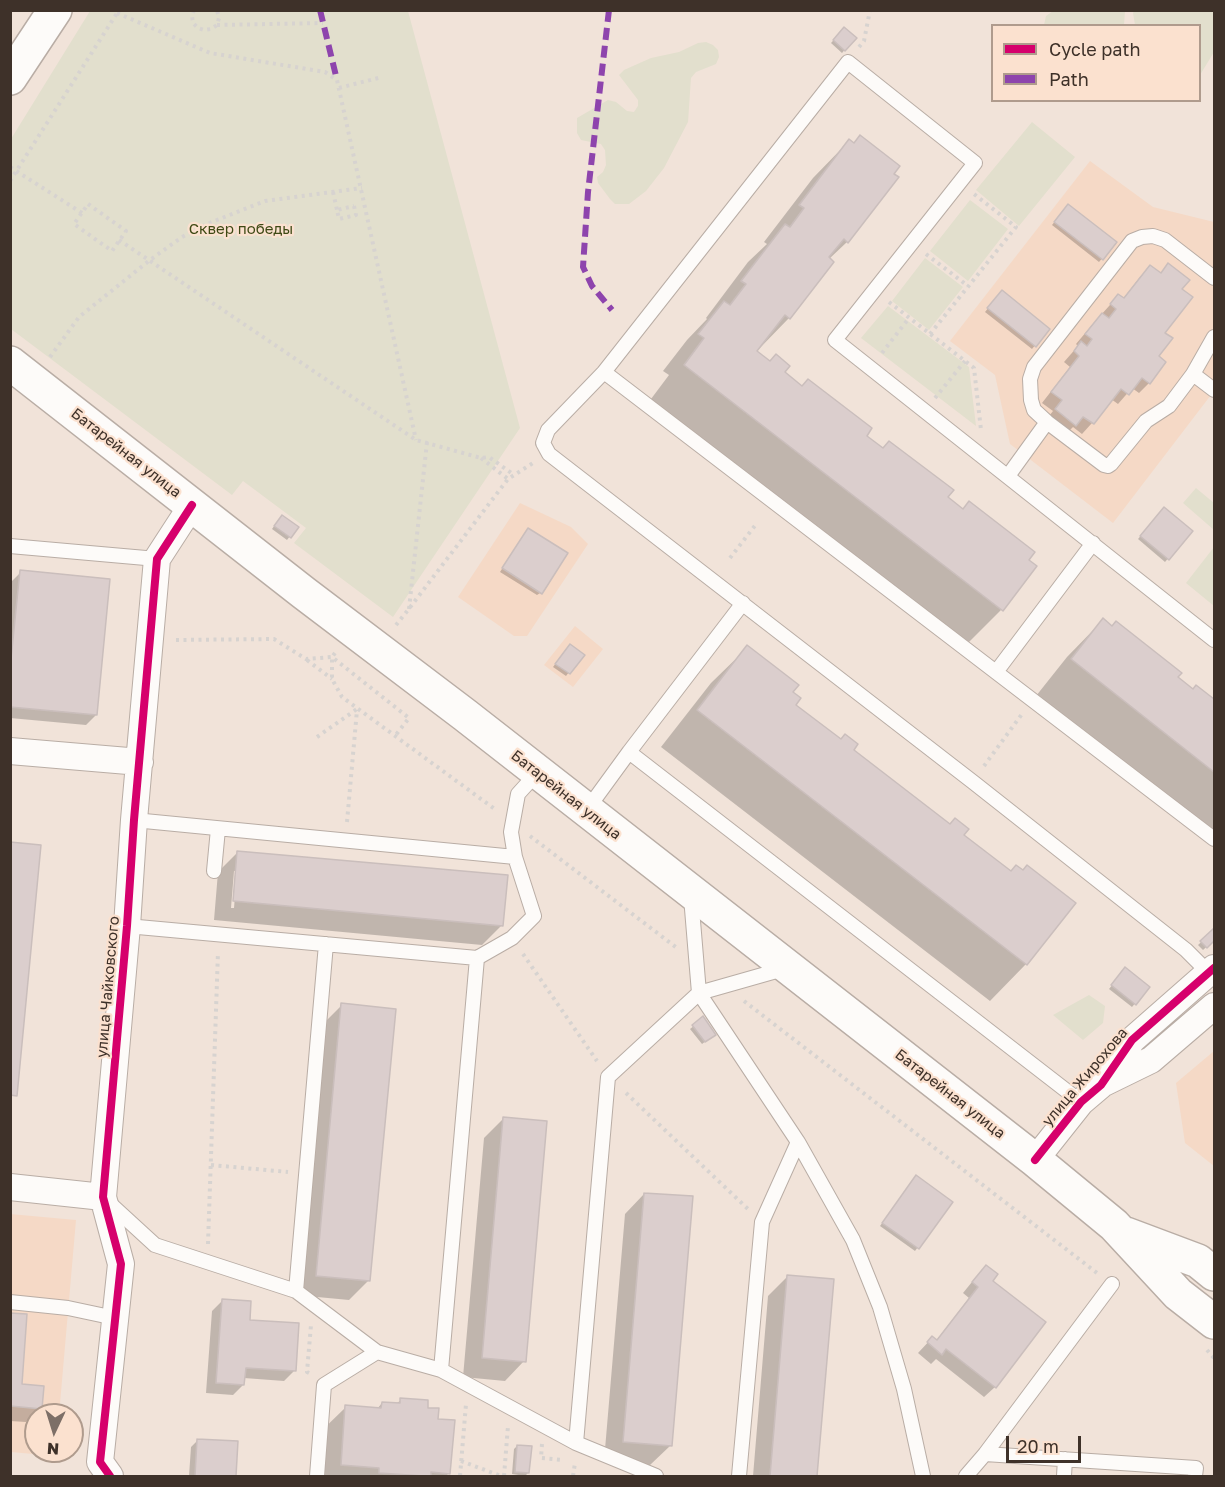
<!DOCTYPE html>
<meta charset="utf-8">
<style>
body{margin:0}
#map{position:relative;width:1225px;height:1487px;overflow:hidden;background:#f1e3d9;font-family:"Golos Text",sans-serif}
canvas{display:block}
.frame{position:absolute;inset:0;border:12px solid #3e3129;pointer-events:none}
.legend{position:absolute;left:991px;top:24px;width:210px;height:78px;box-sizing:border-box;background:#fbe1cf;border:2px solid #af9b8d;margin:0;padding:8px 10px;list-style:none;font-size:18px;color:#3e3129}
.legend li{display:flex;align-items:center;gap:12px;height:30px}
.legend b{width:30px;border:2px solid #af9b8d}
.north{position:absolute;left:24px;top:1403px;width:60px;height:60px;box-sizing:border-box;background:#fbe1cf;border:2px solid #af9b8d;border-radius:50%;rotate:184deg;font-size:16px;font-weight:700;line-height:24px;text-align:center;color:#3e3129}
.north::after{content:'';display:block;margin:auto;width:21px;height:27px;background:#7d6f67;clip-path:polygon(50% 0,100% 100%,50% 72%,0 100%)}
.scale{position:absolute;left:1006px;top:1436px;width:75px;height:27px;box-sizing:border-box;border:3px solid #3e3129;border-top:0;padding-left:8px;font-size:18px;line-height:21px;white-space:nowrap;color:#3e3129;-webkit-text-stroke:4px #fbe1cf;paint-order:stroke}
</style>
<div id="map">
<canvas width="1225" height="1487"></canvas>
<div class="frame"></div>
<ul class="legend">
<li><b style="height:8px;background:#d6006c"></b>Cycle path</li>
<li><b style="height:8px;background:#8e44ad"></b>Path</li>
</ul>
<div class="north">N</div>
<div class="scale">20 m</div>
</div>
<script>
const g = document.querySelector('canvas').getContext('2d');
g.lineJoin = 'round';
function fillPath(path, color) {
  g.fillStyle = color;
  g.fill(path, 'evenodd');
}
function poly(rows) {
  const path = new Path2D();
  for (const r of rows) {
    path.moveTo(r[0], r[1]);
    for (let i = 2; i < r.length; i += 2) path.lineTo(r[i], r[i + 1]);
  }
  return path;
}
function trace(path, color, width, dash) {
  g.strokeStyle = color;
  g.lineWidth = width;
  g.lineCap = dash ? 'butt' : 'round';
  g.setLineDash(dash || []);
  g.stroke(path);
}
function drawText(font, color, halo, rows, align = 'center') {
  g.font = font + ' "Golos Text",sans-serif';
  g.lineWidth = 4.5;
  g.setLineDash([]);
  g.textBaseline = 'middle';
  g.strokeStyle = halo;
  g.fillStyle = color;
  for (const [text, x, y, turn = 0] of rows) {
    g.save();
    g.translate(x, y);
    g.rotate((+turn || 0) * Math.PI / 180);
    g.textAlign = isNaN(turn) ? turn : align;
    if (halo) g.strokeText(text, 0, 0);
    g.fillText(text, 0, 0);
    g.restore();
  }
}
const built = poly([
 [1090,161,1153,207,1214,222,1214,391,1113,523,1010,444,995,375,950,341],
 [520,503,571,527,588,544,527,636,514,636,458,597],
 [575,626,603,649,573,687,544,665],
 [1214,1051,1214,1166,1185,1143,1176,1083],
 [10,1214,76,1220,59,1415,36,1415,36,1451,55,1451,55,1456,11,1452]
]);
const green = poly([
 [90,11,408,11,520,428,393,617,294,543,306,528,243,481,232,495,11,329,11,139],
 [1053,11,1125,11,1124,25,1044,25,1046,16],
 [1134,11,1214,11,1214,52,1200,75,1200,26,1135,25,1133,13],
 [706,42,713,45,718,50,719,57,716,64,696,72,691,78,688,122,664,168,646,191,629,204,615,204,610,199,598,183,597,177,603,172,606,165,605,150,601,144,581,140,577,133,577,118,608,100,616,102,627,111,634,112,638,106,638,100,619,75,624,70,651,58,679,52,698,43],
 [1032,122,1075,157,1019,226,976,190],
 [970,200,1008,229,968,281,930,251],
 [925,258,963,287,929,330,892,301],
 [888,306,969,367,976,426,861,338],
 [1196,488,1214,503,1214,530,1183,503],
 [1214,547,1214,606,1186,583],
 [1089,995,1105,1006,1103,1023,1083,1040,1053,1015]
]);
const shadow = poly([
 [844,29,855,38,842,53,831,43],
 [849,141,847,242,829,259,789,318,756,352,946,498,1001,610,965,646,648,403,669,375,663,371,687,340,707,319,706,318,748,262,767,244,764,242,813,178],
 [1066,208,1115,243,1099,262,1052,225],
 [1169,265,1180,289,1163,333,1149,383,1139,393,1132,388,1118,404,1111,399,1092,423,1082,434,1073,427,1065,435,1046,420,1053,411,1042,403,1070,367,1064,362,1078,346,1076,344,1092,325,1118,296,1123,299,1140,277,1151,267,1160,274],
 [999,295,1048,329,1032,349,985,312],
 [1164,509,1191,531,1165,562,1138,539],
 [279,519,297,527,287,540,272,529],
 [526,532,540,593,537,595,500,572],
 [21,572,96,715,86,725,10,718,10,583],
 [1103,620,1192,691,1197,687,1214,701,1214,837,1036,696,1067,657],
 [748,647,791,692,794,705,1010,873,1074,903,1026,964,990,1001,661,747,711,683],
 [567,649,582,655,566,676,553,667],
 [238,852,502,925,482,945,214,920,218,872],
 [234,871,237,871,234,908,231,908],
 [1214,930,1214,940,1203,950,1198,945],
 [1123,972,1148,988,1132,1007,1109,989],
 [342,1005,369,1280,349,1300,296,1295,322,1025],
 [703,1019,711,1037,702,1044,690,1029],
 [504,1118,524,1361,505,1381,463,1377,484,1138],
 [913,1180,951,1202,915,1251,880,1226],
 [644,1194,670,1446,650,1465,604,1461,625,1214],
 [986,1267,991,1281,995,1387,984,1397,936,1359,931,1364,918,1353,932,1338,936,1341,969,1298,963,1293,976,1277],
 [788,1276,832,1280,816,1476,753,1476,768,1296],
 [222,1301,248,1321,294,1371,284,1381,244,1378,243,1385,233,1395,206,1393,212,1311],
 [10,1314,20,1385,40,1408,26,1422,10,1421],
 [401,1400,436,1420,449,1473,446,1476,311,1476,313,1439,346,1407,377,1409,382,1403,396,1404],
 [198,1440,236,1443,234,1476,189,1476,191,1447],
 [517,1446,528,1473,525,1476,512,1474,514,1449]
]);
const building = poly([
 [844,27,857,38,845,51,833,40,844,27],
 [860,135,900,166,894,174,899,177,848,243,844,239,829,257,834,262,790,319,785,315,757,351,770,361,776,354,790,366,785,372,802,386,808,379,872,428,867,436,883,448,889,441,954,490,948,497,963,509,969,501,1035,552,1029,560,1037,566,1003,611,684,365,704,338,698,334,724,301,730,305,746,284,741,281,785,224,790,227,804,208,799,205,849,139,854,143,860,135],
 [1068,204,1117,242,1103,260,1054,222,1068,204],
 [1168,263,1190,280,1182,289,1193,297,1165,333,1173,338,1159,356,1166,362,1150,384,1142,378,1129,395,1121,389,1094,424,1083,417,1076,426,1055,409,1062,400,1051,392,1079,356,1074,351,1081,341,1087,346,1092,339,1085,334,1102,313,1109,318,1116,309,1110,304,1118,294,1124,298,1150,265,1161,273,1168,263],
 [1002,290,1050,329,1036,347,987,308,1002,290],
 [1164,507,1193,531,1169,560,1140,536,1164,507],
 [282,515,299,527,291,538,274,526,282,515],
 [528,528,568,553,542,594,502,568,528,528],
 [20,570,110,579,97,715,10,707,10,669,20,570],
 [1103,618,1112,626,1116,621,1182,673,1178,677,1193,689,1196,685,1214,699,1214,772,1071,659,1103,618],
 [570,644,585,655,570,674,555,664,570,644],
 [747,645,799,685,793,692,801,698,796,705,841,739,845,734,858,744,854,750,950,824,955,818,969,829,964,835,1011,871,1016,865,1023,870,1027,865,1076,903,1027,965,697,710,747,645],
 [10,842,41,845,17,1096,10,1095,10,842],
 [237,851,508,875,503,926,233,901,237,851],
 [1214,928,1214,941,1207,948,1200,941,1214,928],
 [1125,967,1150,987,1136,1005,1111,985,1125,967],
 [341,1003,396,1009,370,1281,316,1276,341,1003],
 [703,1016,716,1035,705,1042,692,1025,703,1016],
 [503,1117,547,1121,526,1362,482,1358,503,1117],
 [916,1175,953,1202,919,1249,882,1223,916,1175],
 [644,1193,693,1196,672,1446,623,1442,644,1193],
 [986,1265,998,1274,993,1281,1046,1322,996,1388,946,1349,942,1355,927,1342,932,1336,937,1340,978,1287,972,1282,986,1265],
 [787,1275,834,1279,817,1476,770,1476,787,1275],
 [222,1299,251,1301,250,1320,299,1323,296,1371,246,1368,244,1385,216,1383,222,1299],
 [10,1313,27,1314,22,1384,44,1386,42,1409,10,1406,10,1313],
 [400,1398,428,1400,428,1408,439,1408,438,1419,455,1420,450,1474,431,1472,431,1476,424,1476,379,1473,379,1468,341,1465,345,1405,381,1408,382,1402,400,1403,400,1398],
 [197,1439,238,1441,236,1476,195,1476,197,1439],
 [517,1445,532,1446,529,1473,515,1472,517,1445]
]);
const path = poly([
 [194,10,192,16,193,23,198,28,204,30,211,29,217,25,219,18,217,10],
 [117,13,210,53,325,72,337,80,416,440],
 [217,25,323,23],
 [859,47,864,41,870,10],
 [339,88,382,77],
 [10,167,82,213],
 [10,181,119,10],
 [333,192,337,210],
 [88,204,126,231,112,251,74,224,88,204],
 [354,206,356,215,339,219,337,210,354,206],
 [119,240,416,440,481,458,489,457,514,475],
 [926,254,968,286],
 [889,302,974,368,981,430],
 [930,334,1016,227,974,194],
 [882,353,909,318],
 [50,357,79,317,150,260,182,237,207,224,265,201,362,188],
 [935,398,965,361],
 [481,458,508,479],
 [730,558,757,523],
 [409,609,427,442],
 [396,625,408,610,508,479,533,463],
 [176,640,274,639,306,659,332,657,409,718,395,736],
 [335,653,332,657,332,679,342,697,496,810],
 [307,660,332,679],
 [317,737,357,709],
 [984,766,1022,714],
 [347,822,357,710],
 [530,836,677,948],
 [523,954,597,1061],
 [744,1001,1097,1273],
 [626,1093,749,1210],
 [211,1165,288,1172],
 [208,1244,218,952],
 [1207,1350,1214,1358],
 [309,1373,307,1372,311,1325],
 [542,1444,541,1458,564,1460],
 [461,1461,501,1476],
 [460,1476,466,1404],
 [504,1476,508,1426],
 [573,1476,575,1463]
]);
const lane = poly([
 [1214,278,1165,240,1153,236,1142,237,1132,241,1034,367,1030,379,1031,400,1034,410,1047,422,1104,465,1108,466,1111,464,1146,421,1169,406,1193,374,1214,337],
 [604,372,1214,839],
 [1193,374,1214,390],
 [1008,476,1047,422],
 [10,546,157,559],
 [996,672,1093,543],
 [629,752,1081,1102],
 [586,811,629,752,743,603],
 [134,820,515,857],
 [214,871,218,829],
 [691,897,699,993,798,1142,853,1240,880,1307,904,1389,923,1476],
 [127,926,477,958,512,938,534,916,515,857,511,832,518,794,537,773],
 [1209,973,1186,950,973,782,549,454,543,443,548,430,604,372,848,62,975,163,835,340,1214,640],
 [107,1201,155,1245,296,1291,377,1352,441,1370,576,1443,656,1476],
 [296,1291,326,944],
 [10,1302,68,1308,115,1318],
 [441,1370,477,958],
 [576,1443,608,1077,699,993,787,968],
 [985,1454,1196,1468,1195,1476],
 [317,1476,324,1385,377,1352],
 [739,1476,762,1222,798,1142],
 [966,1476,985,1454,1112,1284],
 [1064,1476,1065,1459]
]);
const street = poly([
 [10,751,140,762],
 [1104,1083,1151,1060,1214,1006],
 [1035,1160,1081,1102,1101,1085,1132,1040,1214,968],
 [10,1187,103,1197],
 [110,1476,100,1462,121,1264,103,1197,127,926,134,820,157,559,192,505]
]);
const secondary = poly([
 [10,78,55,10],
 [10,363,304,593,465,715,1035,1160,1114,1225,1178,1294,1214,1322],
 [1126,1234,1198,1261,1214,1274]
]);
const quiet = poly([
 [320,10,337,80],
 [609,10,588,192,583,267,592,286,612,310]
]);
const cycleway = poly([
 [1035,1160,1081,1102,1101,1085,1132,1040,1214,968],
 [110,1476,100,1462,121,1264,103,1197,127,926,134,820,157,559,192,505]
]);
const parkNames = [
 ["Сквер победы",241,229]
];
const streetNames = [
 ["Батарейная улица",126,453,38],
 ["Батарейная улица",566,795,38],
 ["улица Чайковского",108,987,-85],
 ["улица Жирохова",1085,1077,-50],
 ["Батарейная улица",950,1094,38]
];
fillPath(built, '#f5d9c6');
fillPath(green, '#e2dfcd');
fillPath(shadow, '#0003');
fillPath(building, '#dbcecd');
trace(building, '#cabebc', 1.5);
trace(lane, '#b9ada5', 16);
trace(street, '#b9ada5', 28);
trace(secondary, '#b9ada5', 36);
trace(path, '#d7d3d0', 4, [3, 4.5]);
trace(lane, '#fdfbf9', 14);
trace(street, '#fdfbf9', 26);
trace(secondary, '#fdfbf9', 33);
trace(quiet, '#8e44ad', 6, [12, 6]);
trace(cycleway, '#d6006c', 8);
drawText('15px', '#3e4914', '#fbe1cf', parkNames);
drawText('15px', '#3e3129', '#fbe1cf', streetNames);
</script>
